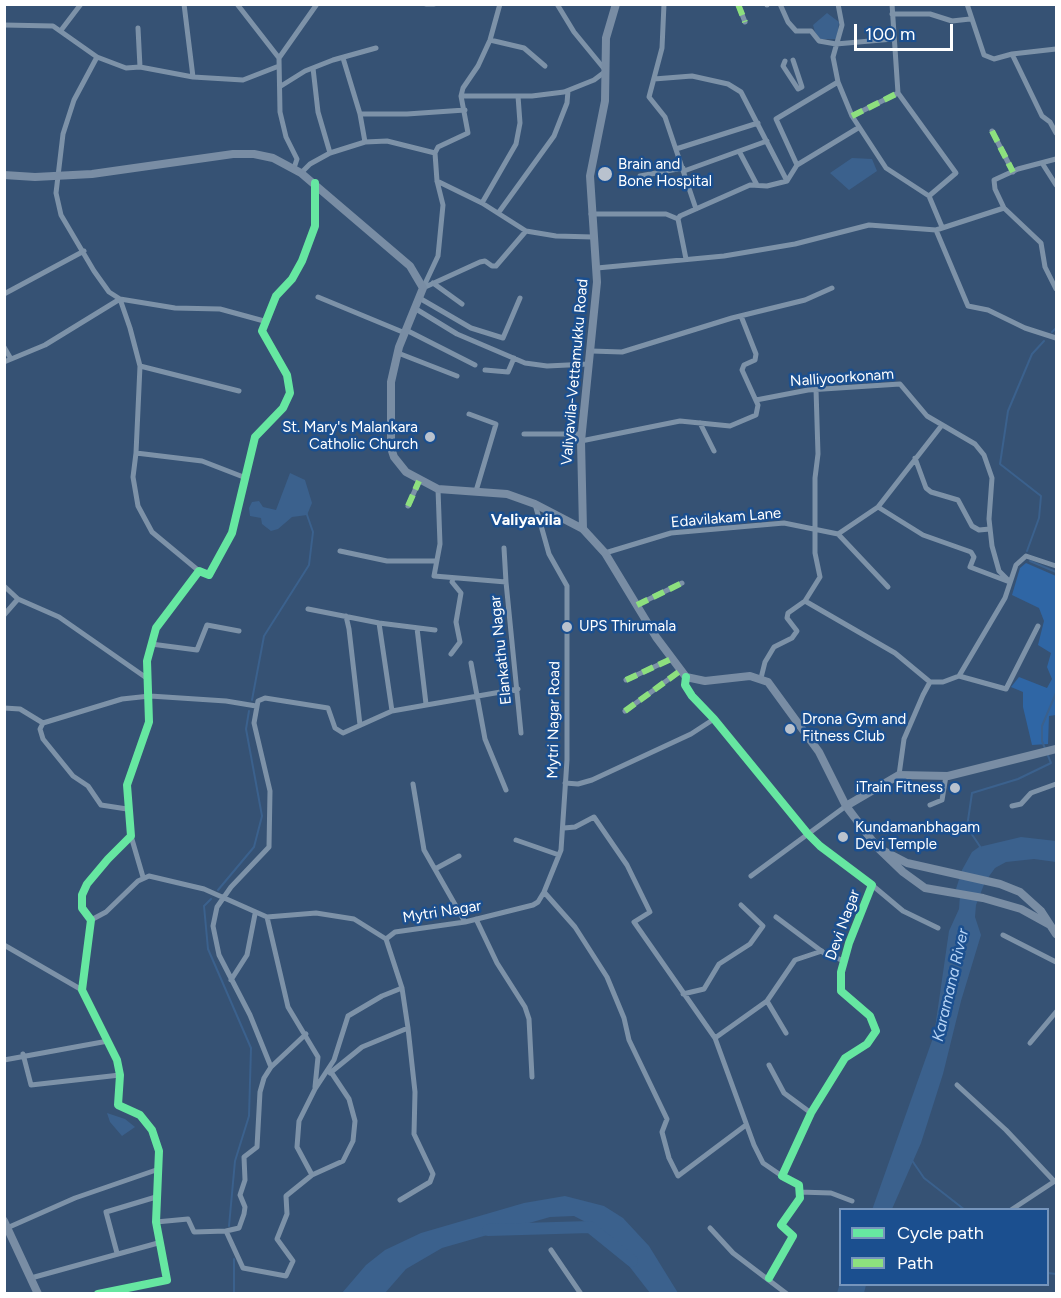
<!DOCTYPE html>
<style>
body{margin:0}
#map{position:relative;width:1061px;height:1298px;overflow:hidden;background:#365274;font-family:Figtree,sans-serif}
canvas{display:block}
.frame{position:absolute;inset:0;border:6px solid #fff;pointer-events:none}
.legend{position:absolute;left:839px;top:1208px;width:210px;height:78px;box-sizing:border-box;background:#1b4f8f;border:2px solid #7695bc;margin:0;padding:8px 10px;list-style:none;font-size:18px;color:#fff}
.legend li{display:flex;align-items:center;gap:12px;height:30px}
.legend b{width:30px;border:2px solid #7695bc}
.scale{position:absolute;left:854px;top:24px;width:99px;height:27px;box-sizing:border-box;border:3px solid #fff;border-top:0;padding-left:8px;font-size:18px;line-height:21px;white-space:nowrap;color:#fff;-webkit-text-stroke:4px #1b4f8f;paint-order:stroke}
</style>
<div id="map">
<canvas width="1061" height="1298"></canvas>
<div class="frame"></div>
<ul class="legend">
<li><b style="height:8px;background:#66e7a1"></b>Cycle path</li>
<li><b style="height:8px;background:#8de07e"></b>Path</li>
</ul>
<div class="scale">100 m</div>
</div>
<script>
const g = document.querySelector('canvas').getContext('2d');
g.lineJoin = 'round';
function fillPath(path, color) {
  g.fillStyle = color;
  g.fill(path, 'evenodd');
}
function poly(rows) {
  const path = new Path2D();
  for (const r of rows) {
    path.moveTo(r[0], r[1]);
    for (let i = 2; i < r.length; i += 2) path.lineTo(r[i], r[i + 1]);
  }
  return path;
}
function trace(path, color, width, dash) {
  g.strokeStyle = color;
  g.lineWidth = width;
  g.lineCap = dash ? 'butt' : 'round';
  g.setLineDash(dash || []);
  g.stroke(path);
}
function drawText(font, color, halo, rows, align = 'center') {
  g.font = font + ' Figtree,sans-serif';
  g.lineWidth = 5;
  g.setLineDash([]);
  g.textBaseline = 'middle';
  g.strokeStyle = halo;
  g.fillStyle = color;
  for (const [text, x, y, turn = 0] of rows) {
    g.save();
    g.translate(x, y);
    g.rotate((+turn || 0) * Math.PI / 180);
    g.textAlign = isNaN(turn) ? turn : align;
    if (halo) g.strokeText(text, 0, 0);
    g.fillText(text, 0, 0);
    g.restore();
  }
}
const green = poly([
 [1026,563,1056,576,1056,715,1049,716,1048,744,1032,745,1023,707,1023,692,1011,687,1019,677,1047,688,1052,679,1047,667,1051,653,1038,645,1044,621,1039,608,1012,595,1020,568]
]);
const water = poly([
 [827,13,839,22,837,39,820,39,815,32,813,25],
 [852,158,872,159,877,171,849,190,830,173],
 [290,473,305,480,312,503,307,515,292,517,278,529,271,531,262,524,261,518,250,516,249,508,252,502,259,501,263,507,276,510],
 [1021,837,1056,841,1056,862,1034,859,1006,862,995,868,985,882,976,905,975,917,981,935,961,1001,943,1074,921,1143,892,1209,872,1210,934,1035,949,931,959,909,960,895,956,889,962,870,972,852,979,847],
 [107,1113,125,1119,135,1127,122,1136,110,1122],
 [565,1196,604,1206,623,1218,649,1246,678,1293,650,1293,601,1230,574,1216,550,1217,442,1248,406,1269,385,1293,342,1293,366,1265,385,1250,421,1233,524,1203],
 [848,1284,866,1284,866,1285,864,1293,845,1293]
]);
const stream = poly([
 [1052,332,1056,328],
 [1027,551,1039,518,1041,496,1000,464,1008,411,1032,354,1044,341],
 [1030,561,1056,572],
 [252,700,264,636,309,565,313,532,306,512],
 [981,848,967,827,972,793,1018,779,1051,763,1042,741,1042,726,1056,693],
 [218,890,254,847,262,816,246,729,249,711],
 [211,899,204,906,208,949,251,1048,249,1116,235,1161,229,1226],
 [911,1159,924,1178,965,1210],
 [1048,1273,1056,1274],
 [234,1294,234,1259]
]);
const river = poly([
 [488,1230,590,1227,632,1261],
 [843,1294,846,1284]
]);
const street = poly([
 [184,4,193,77],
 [237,4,279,58],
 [426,4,434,4],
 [664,4,662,48,649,97,665,117,696,209],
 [738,4,745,22],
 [767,4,767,5],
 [780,4,788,22,796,31,811,31,819,41,836,44,893,39],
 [838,4,842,25,833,57,838,82,852,116,886,168,929,196],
 [892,4,898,93,956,173,929,196,942,227],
 [967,4,984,55,994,59,1012,54,1042,116,1050,122,1056,133],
 [892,14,930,14,952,21,970,19],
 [4,25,53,26,97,57,126,68,140,67,193,77,243,80,279,66],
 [138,28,140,67],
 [62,29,81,4],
 [490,40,524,48,545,66],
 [1012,54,1056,49],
 [97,57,74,100,63,134,56,193,61,215,94,271,109,292,120,299,130,328,140,366,136,453,202,461,246,478],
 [343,58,360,114,365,142],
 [785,61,783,66,798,89,802,87,793,60],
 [313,68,318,112,330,153],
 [654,79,692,76,728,84,741,92,787,181],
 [281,86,305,71,333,60,376,48],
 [461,96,532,96,564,92,594,80,606,71,574,32,557,4],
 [360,114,407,114,465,110],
 [852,116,898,93],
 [992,131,1013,172],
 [676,149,758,123],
 [739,151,757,185],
 [1042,163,1056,185],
 [797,165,776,119,838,82],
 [294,168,297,159,286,137,280,112,279,58,317,4],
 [684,171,767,141],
 [301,173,310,164,330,153,365,142,387,141,435,153],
 [640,176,683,168],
 [437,181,482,203,526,231,556,236,593,237],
 [482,203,516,144,520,123,518,96],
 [1004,208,995,189,994,180,1018,169,1056,159],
 [499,212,554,136,567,103,568,91],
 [591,214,666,214,678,219],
 [936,230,968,306,988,310,1025,328,1056,338],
 [686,259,678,219,680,216,750,185,767,186,787,181,797,165,858,128],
 [597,268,724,256,795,244,869,225,936,230,1004,208,1041,243,1045,267,1056,289],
 [433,283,462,304],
 [423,288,438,256,443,205,437,181,435,153,438,147,468,133,461,96,463,88,478,66,490,40,500,4],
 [423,288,480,262,485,261,492,266,496,266,526,231],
 [4,294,84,251],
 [318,297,405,333],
 [421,299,471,328,503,338,520,298],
 [416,309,457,334,525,363,547,366,589,364],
 [408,331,475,365],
 [4,347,11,359],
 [591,351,622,352,732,318,805,300,832,288],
 [398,353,457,376],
 [4,362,45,345,120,299,175,308,220,309,264,321],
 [140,366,239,391],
 [485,370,508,372,514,358],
 [756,400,808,390,900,384,927,416,975,444,984,455,992,478,989,519,992,546,999,571,1010,582],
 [469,414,496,424,476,491],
 [700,423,714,451],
 [524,434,582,434],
 [581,441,680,421,730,426,756,415,758,405,742,370,744,365,755,360,756,354,741,316],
 [136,453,133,477,138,506,152,532,199,571],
 [915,458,926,488,931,492,958,500,972,526,979,530,990,529],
 [438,489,440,544,434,576,506,582,521,733],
 [408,506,419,481],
 [878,507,923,535,971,552,974,557,970,567,1007,581],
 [838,534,878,507,942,425],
 [504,548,506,582],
 [340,551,387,561,436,561],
 [605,553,671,533,784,523,838,534,888,587],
 [4,586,18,599,59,617,148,679],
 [805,601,895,653,930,682],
 [637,605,682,583],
 [308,609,379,623,435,630],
 [4,615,18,599],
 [346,616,349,629,360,725],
 [379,623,392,711],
 [417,628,426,704],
 [151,644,197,650,207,625,239,631],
 [451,654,460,642,456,622,461,593,452,582,453,578],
 [471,663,485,739,506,790],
 [959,676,1006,689,1038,626],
 [686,677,685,685,692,696,714,719,808,834,820,846,872,885,849,943,841,972,841,991,870,1016,876,1031,867,1044,845,1058,811,1113,782,1176,799,1185,800,1198,781,1225,793,1236,769,1278],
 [761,678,765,662,774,647,792,638,797,631,787,618,788,613,805,601,820,577,815,553,815,478,818,454,816,389],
 [626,680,671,659],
 [4,708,20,709,43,723,122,699,150,696,226,701,256,706],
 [625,711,680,671],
 [43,723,40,729,43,739,73,776,88,786,101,805,127,809],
 [899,775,904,739,923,695,930,682,943,682,959,676,1005,598,1016,565,1026,556,1056,566],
 [565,783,578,784,592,780,691,734,714,719],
 [413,784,424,850,465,922],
 [930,805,942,800,946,776],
 [1012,806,1021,804,1031,793,1056,784],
 [564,828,575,827,594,817,627,865,650,912,634,922,715,1038,754,1145,763,1163,782,1176],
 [131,836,143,877],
 [516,840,559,855],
 [435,869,459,856],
 [751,876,846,806],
 [872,885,903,911,938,928],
 [544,892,575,927,607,977,624,1018,629,1040,667,1119,662,1132,669,1158,678,1176,746,1125],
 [267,917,288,1007,318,1057,315,1087],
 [776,917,824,953,844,961],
 [476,919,497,963,525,1007,529,1019,532,1077],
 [91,920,106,912,138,881,149,876,204,889,267,917,316,913,354,919,386,939,402,988,408,1028,415,1092,414,1134,433,1174,430,1182,400,1200],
 [1003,935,1056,962],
 [386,939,395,932,465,922,533,905,538,902,544,892,561,850,567,760,567,586,549,554,535,504],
 [4,945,82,990],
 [231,980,247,955,255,914],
 [683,994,704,989,719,964,750,944,763,926,741,905],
 [767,1001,786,1033],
 [715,1038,767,1001,795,960,822,951],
 [1030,1043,1056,1012],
 [23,1054,31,1085,120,1075],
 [4,1060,108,1041],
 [769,1065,784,1093,811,1113],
 [271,1067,250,1015,219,955,213,926,217,907,231,887,269,847,270,791,254,723,258,701,265,698,328,708,335,728,343,733,392,711,518,689],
 [330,1073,362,1047,408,1028],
 [957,1085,1006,1130,1054,1181],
 [312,1175,343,1161,353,1141,355,1121,349,1099,331,1072],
 [799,1192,831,1193,852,1201],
 [1011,1210,1055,1181],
 [156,1222,188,1219,194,1232,226,1231,243,1268,286,1276,293,1261,277,1239,287,1214,286,1196,312,1175,297,1147,299,1121,315,1089,334,1060,348,1016,382,996,402,988],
 [7,1228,75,1198,159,1169],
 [710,1228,733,1253,787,1294],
 [226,1231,239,1228,244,1214,245,1207,240,1195,245,1180,244,1157,257,1147,260,1092,264,1078,271,1067,306,1034],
 [551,1250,581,1294],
 [117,1253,106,1212,156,1197],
 [31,1278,158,1243],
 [98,1294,167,1280,156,1222,159,1151,152,1130,140,1115,118,1105,120,1075,117,1060,82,990,91,920,82,908,82,895,87,884,108,859,131,836,127,785,149,722,147,661,156,628,199,571,209,575,232,533,255,437,283,408,290,393,287,375,262,331,276,296,292,279,302,261,315,226,315,185]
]);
const secondary = poly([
 [4,175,35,177,92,174,233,154,254,154,273,158,301,173,410,266,423,288,399,347,391,382,391,448,394,457,406,472,438,489,507,494,535,504,583,529,605,553,656,637,686,677,705,681,750,676,768,682,819,752,846,806,877,847,903,872,925,888,983,898,1021,909,1050,925],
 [583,529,581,441,597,282,590,176,605,101,606,38,616,4],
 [846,806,899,775,948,776,1056,749],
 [884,851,907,863,1000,884,1020,892,1041,911,1056,934],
 [4,1221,38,1294]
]);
const quiet = poly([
 [738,4,745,22],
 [767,4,767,5],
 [852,116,898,93],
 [992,131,1013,172],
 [408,506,419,481],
 [637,605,682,583],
 [626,680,671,659],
 [625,711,680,671]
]);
const cycleway = poly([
 [686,677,685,685,692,696,714,719,808,834,820,846,872,885,849,943,841,972,841,991,870,1016,876,1031,867,1044,845,1058,811,1113,782,1176,799,1185,800,1198,781,1225,793,1236,769,1278],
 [98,1294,167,1280,156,1222,159,1151,152,1130,140,1115,118,1105,120,1075,117,1060,82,990,91,920,82,908,82,895,87,884,108,859,131,836,127,785,149,722,147,661,156,628,199,571,209,575,232,533,255,437,283,408,290,393,287,375,262,331,276,296,292,279,302,261,315,226,315,183]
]);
const markers = [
 [605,174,8,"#b9c2ce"],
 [430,437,6,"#b9c2ce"],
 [567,627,6,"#b9c2ce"],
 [790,729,6,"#b9c2ce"],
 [955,788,6,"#b9c2ce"],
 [843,837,6,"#b9c2ce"]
];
const poiNames = [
 ["Brain and",618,165],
 ["Bone Hospital",618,182],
 ["St. Mary's Malankara",418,428,"right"],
 ["Catholic Church",418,445,"right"],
 ["UPS Thirumala",579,627],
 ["Drona Gym and",802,720],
 ["Fitness Club",802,737],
 ["iTrain Fitness",943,788,"right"],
 ["Kundamanbhagam",855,828],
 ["Devi Temple",855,845]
];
const streetNames = [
 ["Valiyavila-Vettamukku Road",575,372,-85],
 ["Nalliyoorkonam",842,378,-4],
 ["Edavilakam Lane",726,518,-5],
 ["Elankathu Nagar",501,650,-96],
 ["Mytri Nagar Road",554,720,-89],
 ["Mytri Nagar",442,912,-9],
 ["Devi Nagar",843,925,-70]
];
const neighbourhoodNames = [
 ["Valiyavila",526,520]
];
const waterNames = [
 ["Karamana River",951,985,-77]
];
fillPath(green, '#2f66a5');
fillPath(water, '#3b618d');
trace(stream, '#3b618d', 2);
trace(river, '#3b618d', 12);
trace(street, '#7d92a8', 5);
trace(secondary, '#798da4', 8);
trace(quiet, '#8de07e', 6, [12, 6]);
trace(cycleway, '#66e7a1', 8);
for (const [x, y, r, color] of markers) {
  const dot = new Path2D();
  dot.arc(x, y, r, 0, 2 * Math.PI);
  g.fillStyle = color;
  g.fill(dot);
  trace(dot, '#1b4f8f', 2);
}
drawText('15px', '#fff', '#1b4f8f', poiNames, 'left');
drawText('15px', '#fff', '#1b4f8f', streetNames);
drawText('bold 16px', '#fff', '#1b4f8f', neighbourhoodNames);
drawText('italic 16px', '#b5d3f5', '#1b4f8f', waterNames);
</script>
